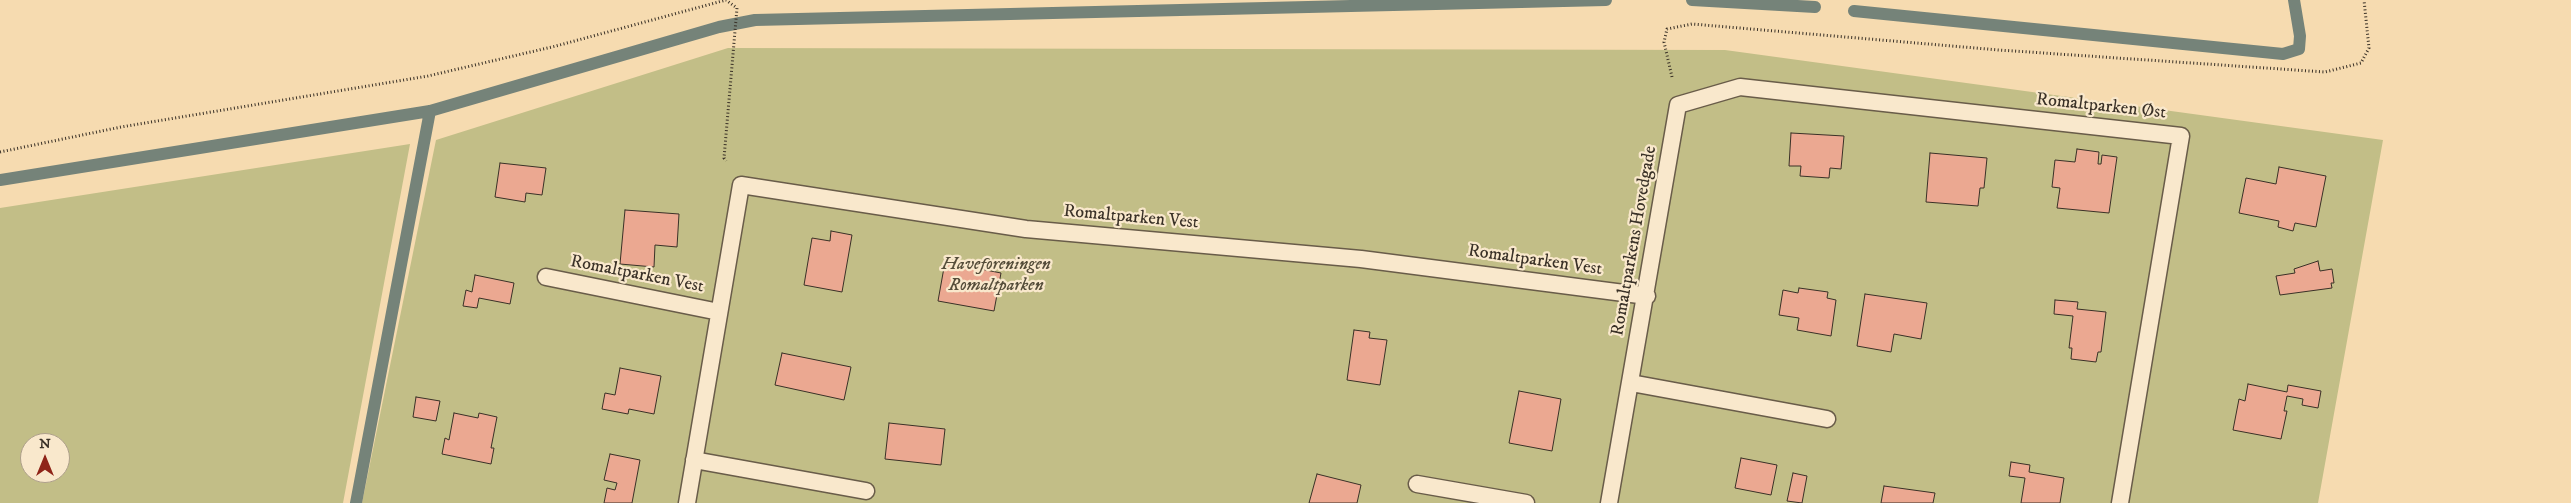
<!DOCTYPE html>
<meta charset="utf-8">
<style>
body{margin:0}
#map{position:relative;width:2571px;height:503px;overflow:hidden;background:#f6dbb0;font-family:"IM FELL DW Pica",serif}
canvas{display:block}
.north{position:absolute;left:20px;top:433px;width:50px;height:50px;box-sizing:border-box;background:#f9e8cc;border:1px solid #ad9f8a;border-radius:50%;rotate:0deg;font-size:14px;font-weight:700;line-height:20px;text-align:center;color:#3a3127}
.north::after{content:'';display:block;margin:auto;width:18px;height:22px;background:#8f2418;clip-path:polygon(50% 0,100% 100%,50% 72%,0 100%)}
</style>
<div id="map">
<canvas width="2571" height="503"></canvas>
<div class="north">N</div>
</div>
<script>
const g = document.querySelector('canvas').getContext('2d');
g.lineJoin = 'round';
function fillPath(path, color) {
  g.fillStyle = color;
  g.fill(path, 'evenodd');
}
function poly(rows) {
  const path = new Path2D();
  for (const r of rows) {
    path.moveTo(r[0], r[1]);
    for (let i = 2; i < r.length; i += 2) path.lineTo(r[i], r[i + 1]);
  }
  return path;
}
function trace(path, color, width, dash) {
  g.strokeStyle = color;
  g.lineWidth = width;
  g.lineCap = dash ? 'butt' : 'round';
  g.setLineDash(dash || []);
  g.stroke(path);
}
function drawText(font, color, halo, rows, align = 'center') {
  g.font = font + ' "IM FELL DW Pica",serif';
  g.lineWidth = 4.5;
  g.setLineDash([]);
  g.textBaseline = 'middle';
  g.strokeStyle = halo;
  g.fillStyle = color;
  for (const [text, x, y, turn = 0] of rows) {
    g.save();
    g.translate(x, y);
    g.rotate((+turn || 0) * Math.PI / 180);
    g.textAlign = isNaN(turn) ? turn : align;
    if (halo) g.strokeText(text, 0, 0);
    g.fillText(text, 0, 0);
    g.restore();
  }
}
const green = poly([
 [728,48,1725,50,2383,140,2318,503,362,503,436,140],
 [410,144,343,503,0,503,0,208],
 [30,443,60,443,60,473,30,473]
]);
const stream = poly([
 [1692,0,1815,7],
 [1854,11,2283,54,2299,49,2300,36,2294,0],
 [0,180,430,111,719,27,755,20,1606,0],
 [356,503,430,111]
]);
const building = poly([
 [1791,133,1844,136,1841,169,1830,168,1829,178,1800,176,1801,166,1789,166,1791,133],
 [2077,149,2099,152,2098,164,2101,164,2102,155,2117,157,2109,213,2057,208,2060,188,2052,187,2055,160,2075,162,2077,149],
 [1930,153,1987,158,1984,188,1980,188,1978,206,1926,202,1930,153],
 [500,163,546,168,542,195,526,193,525,202,495,197,500,163],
 [2279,167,2326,176,2316,227,2295,223,2293,231,2278,227,2279,221,2239,213,2246,178,2276,184,2279,167],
 [625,210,679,214,677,247,655,245,654,267,620,264,625,210],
 [831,231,852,235,842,292,804,285,812,238,830,241,831,231],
 [2318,261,2320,271,2332,269,2334,283,2331,283,2332,288,2280,295,2276,276,2295,273,2294,269,2318,261],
 [945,262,1001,273,994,311,938,301,945,262],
 [475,275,514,283,510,304,479,298,477,308,463,306,466,290,472,292,475,275],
 [1799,288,1828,292,1827,298,1836,300,1831,336,1797,330,1799,318,1779,315,1783,290,1798,293,1799,288],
 [1865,294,1927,303,1921,339,1894,334,1891,352,1857,346,1865,294],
 [2055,300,2078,302,2077,309,2106,312,2101,352,2098,352,2096,362,2071,359,2072,348,2069,348,2073,316,2054,314,2055,300],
 [1354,330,1370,332,1369,338,1387,340,1380,385,1347,380,1354,330],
 [782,353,851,367,844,400,775,385,782,353],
 [620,368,661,376,654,414,629,409,628,414,602,409,605,393,615,395,620,368],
 [2248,384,2287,392,2288,385,2321,391,2318,408,2302,405,2303,399,2287,396,2284,411,2287,411,2281,439,2233,430,2239,399,2245,401,2248,384],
 [1519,391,1561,399,1552,451,1509,443,1519,391],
 [416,397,440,401,436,421,413,417,416,397],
 [454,413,478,418,479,413,497,417,491,448,494,448,491,464,442,454,445,438,449,440,454,413],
 [889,423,945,429,941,465,885,459,889,423],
 [610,454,640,460,632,503,604,503,607,488,615,490,617,483,604,480,610,454],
 [1741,458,1777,465,1771,495,1735,488,1741,458],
 [2011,462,2030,465,2029,472,2064,478,2060,503,2021,503,2025,478,2009,476,2011,462],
 [1793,473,1807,476,1802,503,1787,501,1793,473],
 [1317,474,1361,485,1357,503,1309,503,1317,474],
 [1884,486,1935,493,1933,503,1881,503,1884,486]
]);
const path = poly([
 [1672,77,1664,42,1667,29,1692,24,1999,50,2325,72,2361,63,2369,48,2364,0],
 [0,152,121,127,428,76,556,46,726,0,737,8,724,158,726,161]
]);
const lane = poly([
 [546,277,719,312],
 [1631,383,1827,419],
 [694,460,866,491],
 [1417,484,1526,503],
 [687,503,741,185,1026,229,1361,259,1647,296],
 [1609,503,1678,105,1740,87,2181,136,2120,503]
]);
const streetNames = [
 ["Romaltparken Øst",2101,107,6],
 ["Romaltparken Vest",1131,218,5],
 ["Romaltparkens Hovedgade",1635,241,-80],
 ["Romaltparken Vest",1535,261,8],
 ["Romaltparken Vest",637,275,11]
];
const parkNames = [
 ["Haveforeningen",996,265],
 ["Romaltparken",996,286]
];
fillPath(green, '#c2be87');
trace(stream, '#758379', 12);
fillPath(building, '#eba891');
trace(building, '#3a3127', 1);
trace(lane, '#695c49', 19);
trace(path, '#3a3127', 3, [1, 2.5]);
trace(lane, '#f9e8cc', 16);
drawText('18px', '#3a3127', '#f9e8cc', streetNames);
drawText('italic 18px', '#554d3a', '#f9e8cc', parkNames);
</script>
